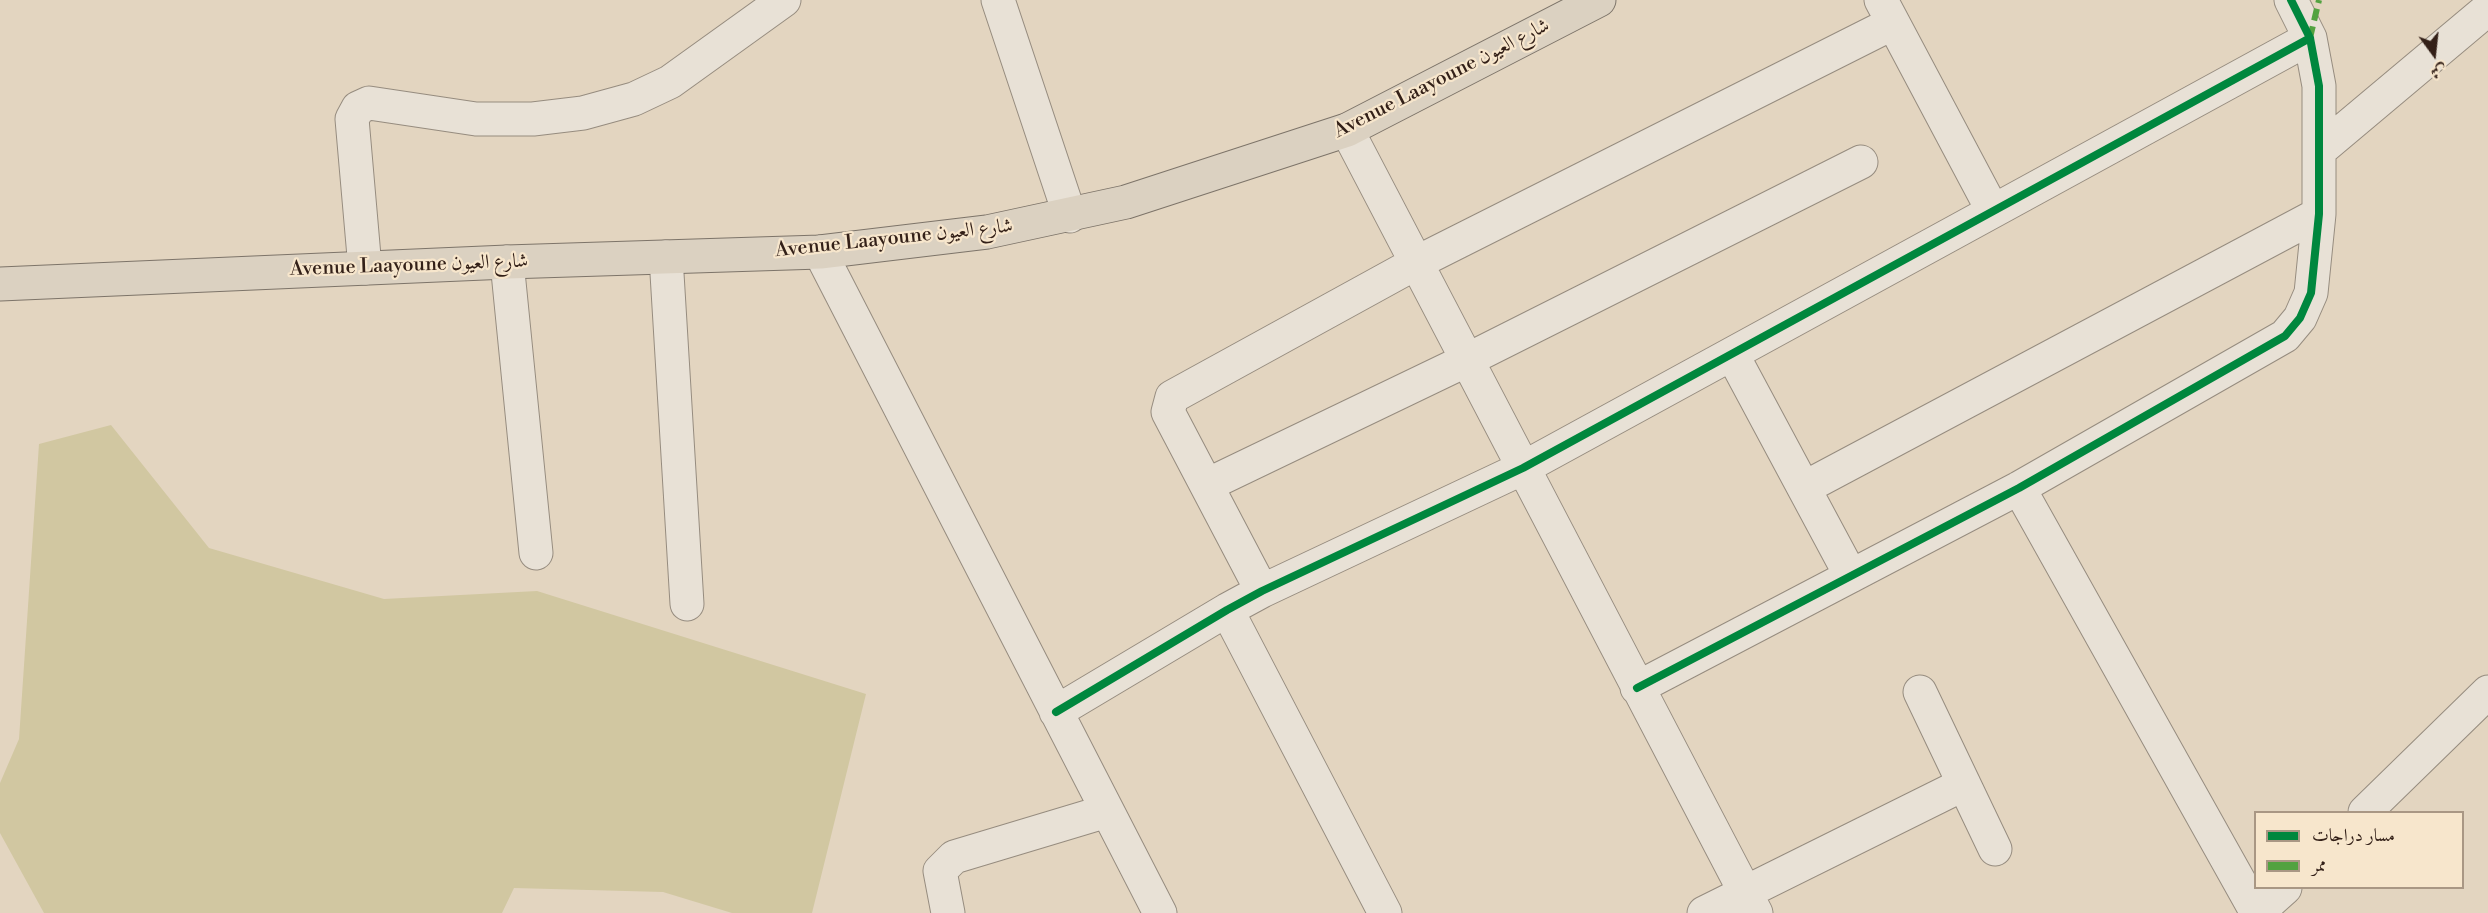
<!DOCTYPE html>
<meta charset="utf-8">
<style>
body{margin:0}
#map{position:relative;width:2488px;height:913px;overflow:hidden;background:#e3d5c0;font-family:"Libre Bodoni",Amiri,serif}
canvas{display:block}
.legend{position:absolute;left:2254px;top:811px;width:210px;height:78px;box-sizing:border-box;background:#f7e6cc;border:2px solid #a99784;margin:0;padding:8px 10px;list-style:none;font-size:18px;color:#332018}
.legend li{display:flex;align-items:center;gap:12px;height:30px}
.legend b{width:30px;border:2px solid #a99784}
.north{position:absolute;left:2404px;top:24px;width:60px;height:60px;-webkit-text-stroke:4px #f7e6cc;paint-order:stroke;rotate:165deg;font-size:16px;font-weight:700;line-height:24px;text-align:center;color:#332018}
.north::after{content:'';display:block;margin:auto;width:21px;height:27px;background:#332018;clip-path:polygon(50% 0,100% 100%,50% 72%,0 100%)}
</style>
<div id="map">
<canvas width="2488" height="913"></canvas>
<ul class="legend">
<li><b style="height:8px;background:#00873e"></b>مسار دراجات</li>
<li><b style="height:8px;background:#52a240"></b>ممر</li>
</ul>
<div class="north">ش</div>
</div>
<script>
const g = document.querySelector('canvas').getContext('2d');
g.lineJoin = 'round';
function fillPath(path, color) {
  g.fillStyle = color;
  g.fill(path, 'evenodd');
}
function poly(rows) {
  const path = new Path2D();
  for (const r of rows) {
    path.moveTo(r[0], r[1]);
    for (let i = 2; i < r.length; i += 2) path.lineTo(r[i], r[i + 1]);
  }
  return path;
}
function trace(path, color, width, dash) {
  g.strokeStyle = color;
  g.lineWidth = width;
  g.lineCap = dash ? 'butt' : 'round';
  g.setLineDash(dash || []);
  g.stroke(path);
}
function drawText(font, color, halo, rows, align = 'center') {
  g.font = font + ' "Libre Bodoni",Amiri,serif';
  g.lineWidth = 4.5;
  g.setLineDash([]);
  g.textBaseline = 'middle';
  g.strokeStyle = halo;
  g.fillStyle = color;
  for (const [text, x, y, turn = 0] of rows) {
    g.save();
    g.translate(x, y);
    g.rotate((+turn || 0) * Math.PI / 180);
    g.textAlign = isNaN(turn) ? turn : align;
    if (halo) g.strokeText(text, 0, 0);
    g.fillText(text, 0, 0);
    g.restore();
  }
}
const green = poly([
 [111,425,209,548,384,599,537,591,866,694,812,913,732,913,663,892,514,888,502,913,44,913,0,833,0,783,19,739,39,444]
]);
const minor = poly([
 [998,0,1070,216],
 [1881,0,1993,211],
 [1347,130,1756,913],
 [2320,150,2488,9],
 [820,252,1160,913],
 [666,257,687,604],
 [507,262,536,553],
 [365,268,352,119,358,108,369,103,476,119,533,119,583,113,634,99,670,82,784,0],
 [1732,354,1851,576],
 [1207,485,1467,360,1861,162],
 [1804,488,2319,214],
 [2019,488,2257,913],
 [1262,591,1168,412,1172,397,1416,263,1893,23],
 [1227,610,1385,913],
 [1637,688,2019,488,2285,336,2300,318,2311,293,2319,214,2319,86,2310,38,2291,0],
 [1920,692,1995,849],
 [1056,712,1227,610,1262,591,1523,468,2310,38],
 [2365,812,2488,692],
 [948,913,940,871,954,857,1107,811],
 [1704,913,1964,784],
 [2257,913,2285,888]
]);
const major = poly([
 [0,284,507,262,820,252,987,232,1126,202,1347,130,1599,0]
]);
const quiet = poly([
 [2310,38,2319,0]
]);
const cycleway = poly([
 [1637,688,2019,488,2285,336,2300,318,2311,293,2319,214,2319,86,2310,38,2291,0],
 [1056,712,1227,610,1262,591,1523,468,2310,38]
]);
const streetNames = [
 ["Avenue Laayoune شارع العيون",1442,79,-27],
 ["Avenue Laayoune شارع العيون",894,239,-6],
 ["Avenue Laayoune شارع العيون",409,266,-2]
];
fillPath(green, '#d1c7a1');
trace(minor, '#968c7f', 35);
trace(major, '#7d7469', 35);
trace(minor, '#e8e1d6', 33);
trace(major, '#dbd1c1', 33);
trace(quiet, '#52a240', 6, [12, 6]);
trace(cycleway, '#00873e', 8);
drawText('20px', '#332018', '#f7e6cc', streetNames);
</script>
